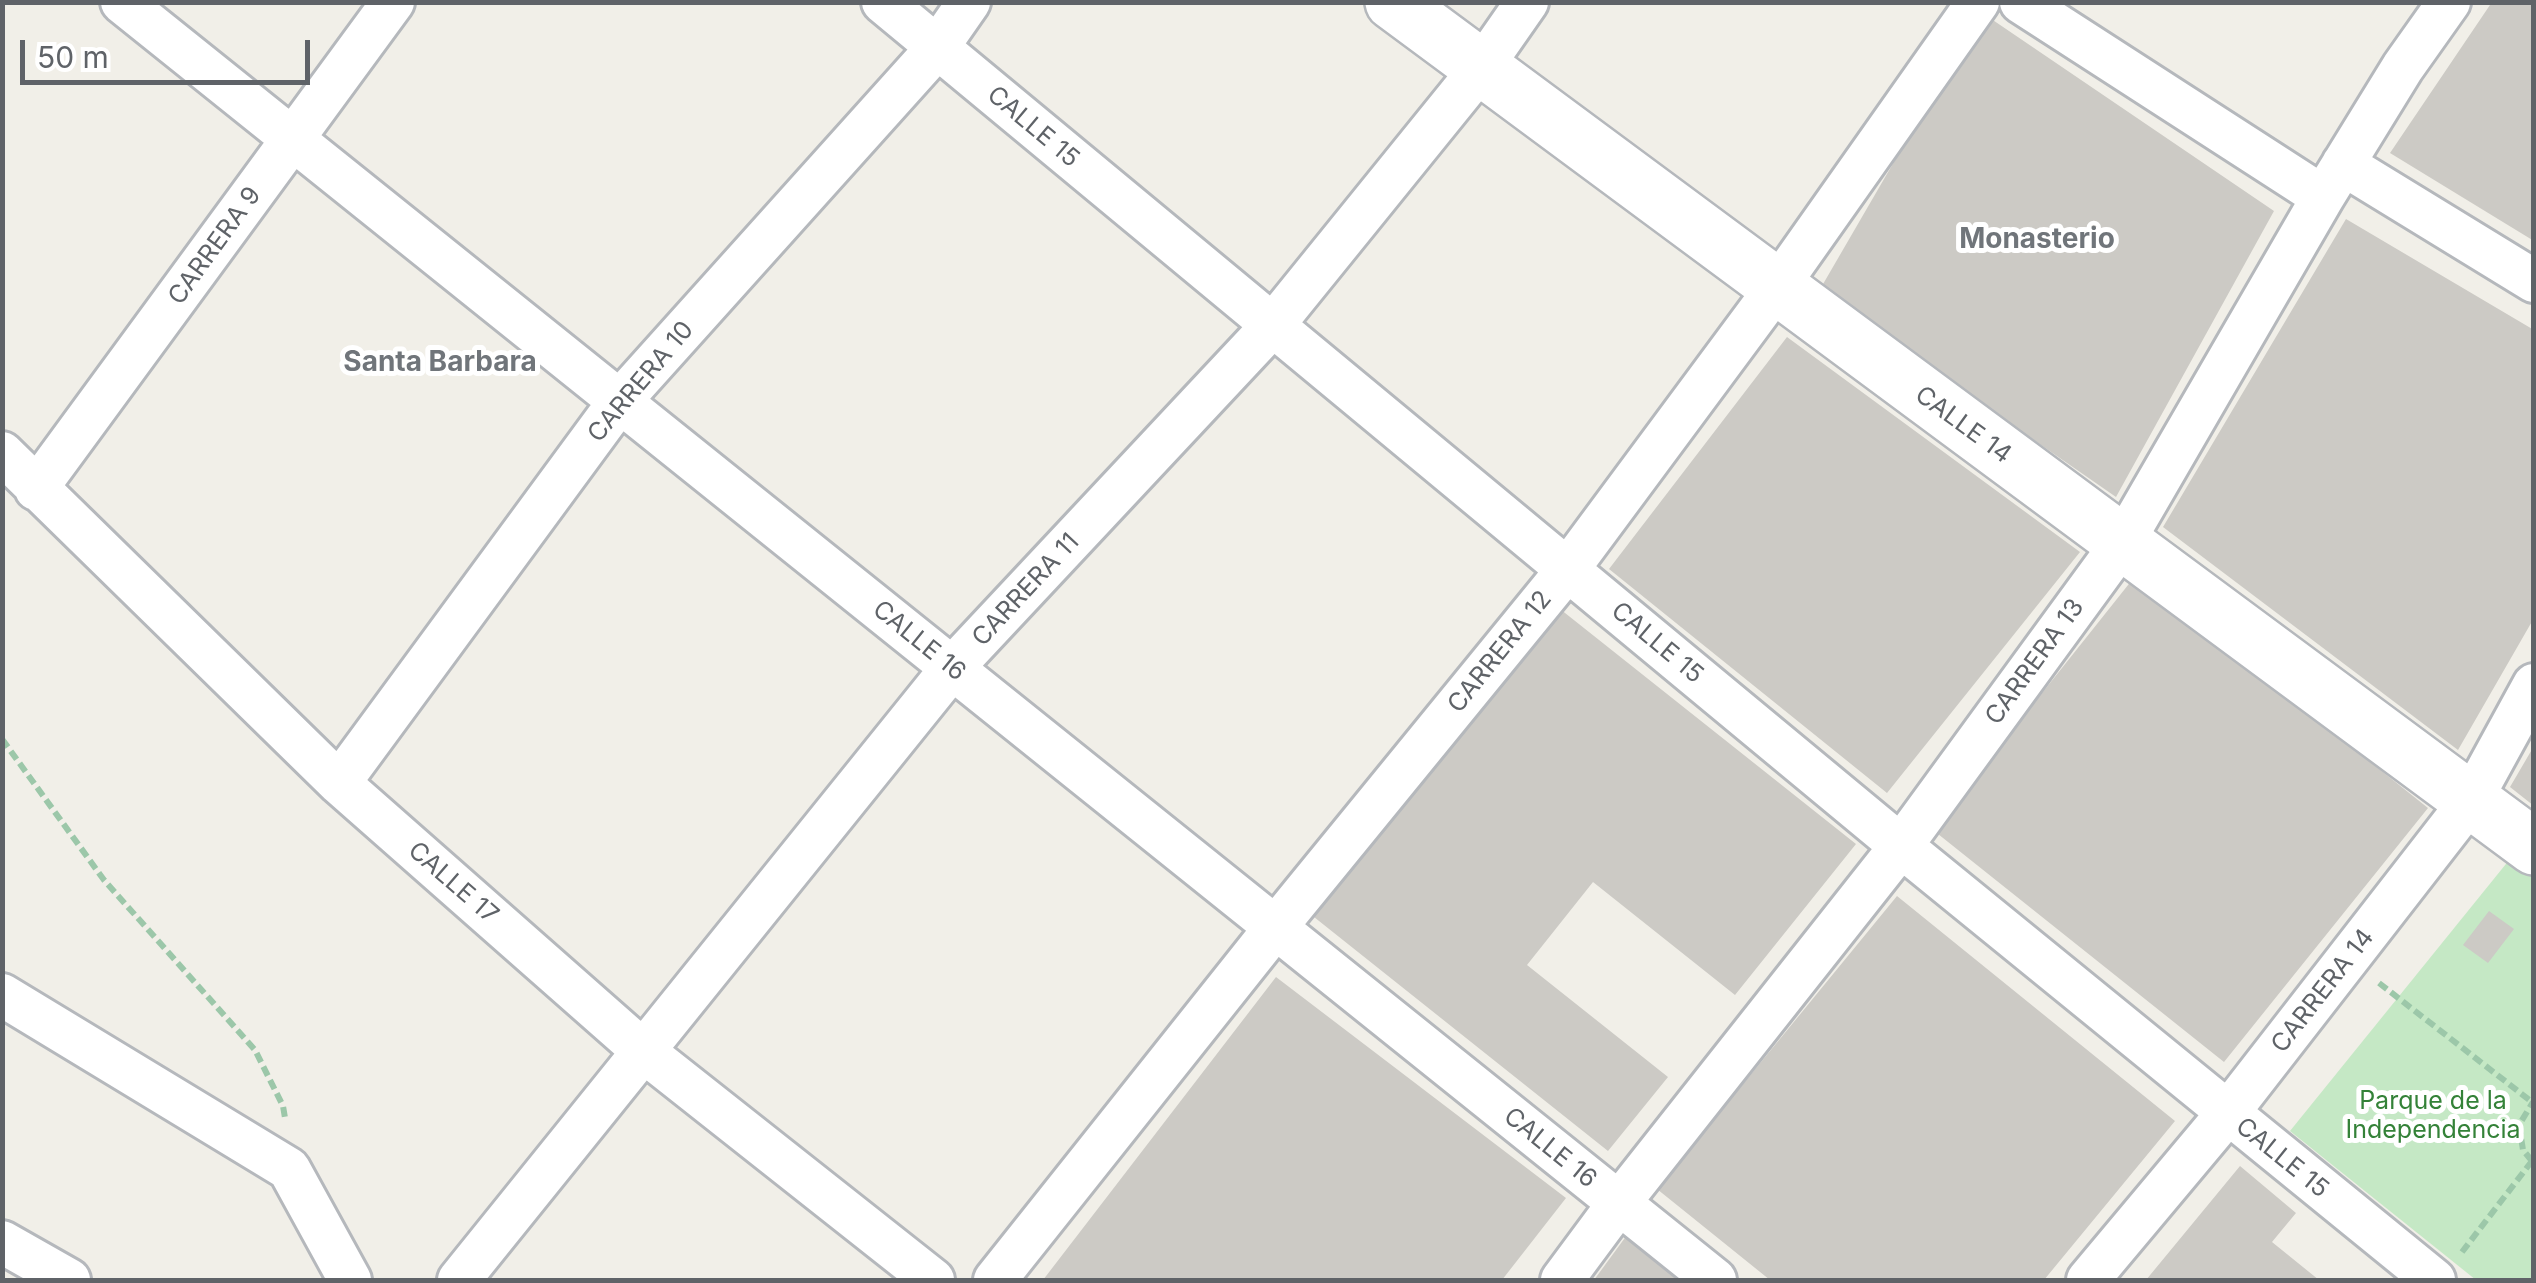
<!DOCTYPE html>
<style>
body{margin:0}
#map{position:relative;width:2536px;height:1283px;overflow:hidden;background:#f1efe8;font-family:Inter,sans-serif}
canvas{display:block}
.frame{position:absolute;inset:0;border:5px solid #5f6368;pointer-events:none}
.scale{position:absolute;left:20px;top:40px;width:290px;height:45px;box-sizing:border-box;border:5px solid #5f6368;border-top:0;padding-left:12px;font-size:30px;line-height:35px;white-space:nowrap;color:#5f6368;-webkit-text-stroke:8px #fff;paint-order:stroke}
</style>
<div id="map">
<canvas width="2536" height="1283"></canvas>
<div class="frame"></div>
<div class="scale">50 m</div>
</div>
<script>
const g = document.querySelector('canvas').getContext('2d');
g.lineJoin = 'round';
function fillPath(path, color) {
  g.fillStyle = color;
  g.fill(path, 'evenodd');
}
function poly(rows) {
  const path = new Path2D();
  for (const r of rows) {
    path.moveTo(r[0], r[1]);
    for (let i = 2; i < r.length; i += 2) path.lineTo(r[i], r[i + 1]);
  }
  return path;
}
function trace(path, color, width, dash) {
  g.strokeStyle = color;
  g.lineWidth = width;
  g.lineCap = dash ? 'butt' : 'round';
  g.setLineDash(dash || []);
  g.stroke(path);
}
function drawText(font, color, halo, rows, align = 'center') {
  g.font = font + ' Inter,sans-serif';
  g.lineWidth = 10;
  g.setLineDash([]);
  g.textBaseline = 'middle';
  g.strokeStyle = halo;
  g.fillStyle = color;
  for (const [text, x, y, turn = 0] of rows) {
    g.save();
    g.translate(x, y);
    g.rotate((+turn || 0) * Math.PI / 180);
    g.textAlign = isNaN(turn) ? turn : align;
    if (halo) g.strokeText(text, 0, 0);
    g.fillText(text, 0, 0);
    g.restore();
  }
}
const green = poly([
 [2514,854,2533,870,2533,1280,2476,1280,2290,1131]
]);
const building = poly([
 [2492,2,2534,2,2534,241,2390,153],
 [1981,12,2274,211,2116,497,1819,291],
 [2346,219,2534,330,2534,618,2458,750,2163,527],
 [1787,337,2080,552,1887,793,1609,569],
 [2136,575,2428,808,2224,1062,1933,830],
 [1560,609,1856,844,1735,995,1593,882,1527,965,1668,1077,1608,1151,1314,917],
 [2534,746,2534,806,2510,787],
 [1897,896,2175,1121,2044,1280,1770,1280,1657,1189],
 [2489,911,2514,929,2488,963,2463,945],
 [1276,977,1566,1198,1502,1280,1043,1280],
 [2240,1166,2296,1213,2272,1242,2319,1280,2146,1280],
 [1627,1235,1682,1280,1594,1280]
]);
const path = poly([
 [2,739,104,880,255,1050,283,1106,285,1118],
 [2379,983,2532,1102],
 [2532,1161,2523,1150,2519,1125,2533,1102],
 [2462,1252,2532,1161]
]);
const minor = poly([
 [122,2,1715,1280],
 [883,2,1901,846,2434,1280],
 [2021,2,2323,197],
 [2343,164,2534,281],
 [2,453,339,783,642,1050,933,1280],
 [36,489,393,2],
 [339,783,619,402,937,48,969,2],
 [2,995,289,1169,350,1280],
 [2,1242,69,1280],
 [459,1280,952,668,1273,325,1481,68,1527,2],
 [995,1280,1275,928,1568,569,1777,287,1978,2],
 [1562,1280,1619,1203,1901,846,2123,542,2323,197,2403,67,2449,2],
 [2088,1280,2227,1114,2471,800,2534,685]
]);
const tertiary = poly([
 [1393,2,2534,847]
]);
const streetNames = [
 ["CALLE 15",1033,127,40],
 ["CARRERA 9",215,246,-54],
 ["CARRERA 10",641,382,-50],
 ["CALLE 14",1963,425,36],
 ["CARRERA 11",1026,590,-47],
 ["CALLE 16",919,641,39],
 ["CALLE 15",1657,643,40],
 ["CARRERA 12",1500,652,-51],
 ["CARRERA 13",2035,662,-54],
 ["CALLE 17",453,883,41],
 ["CARRERA 14",2323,991,-52],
 ["CALLE 16",1550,1148,39],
 ["CALLE 15",2282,1158,39]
];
const parkNames = [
 ["Parque de la",2433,1101],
 ["Independencia",2433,1130]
];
const neighbourhoodNames = [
 ["Monasterio",2037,240],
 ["Santa Barbara",440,363]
];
fillPath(green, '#c5e8c5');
fillPath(building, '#cccac5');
trace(minor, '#b5b8bc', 48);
trace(tertiary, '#b5b8bc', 60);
trace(path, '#9cc7a9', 6, [10, 5]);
trace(minor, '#fff', 42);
trace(tertiary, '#fff', 55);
drawText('25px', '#5f6368', '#fff', streetNames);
drawText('25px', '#348238', '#fff', parkNames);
drawText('bold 28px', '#70757a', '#fff', neighbourhoodNames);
</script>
